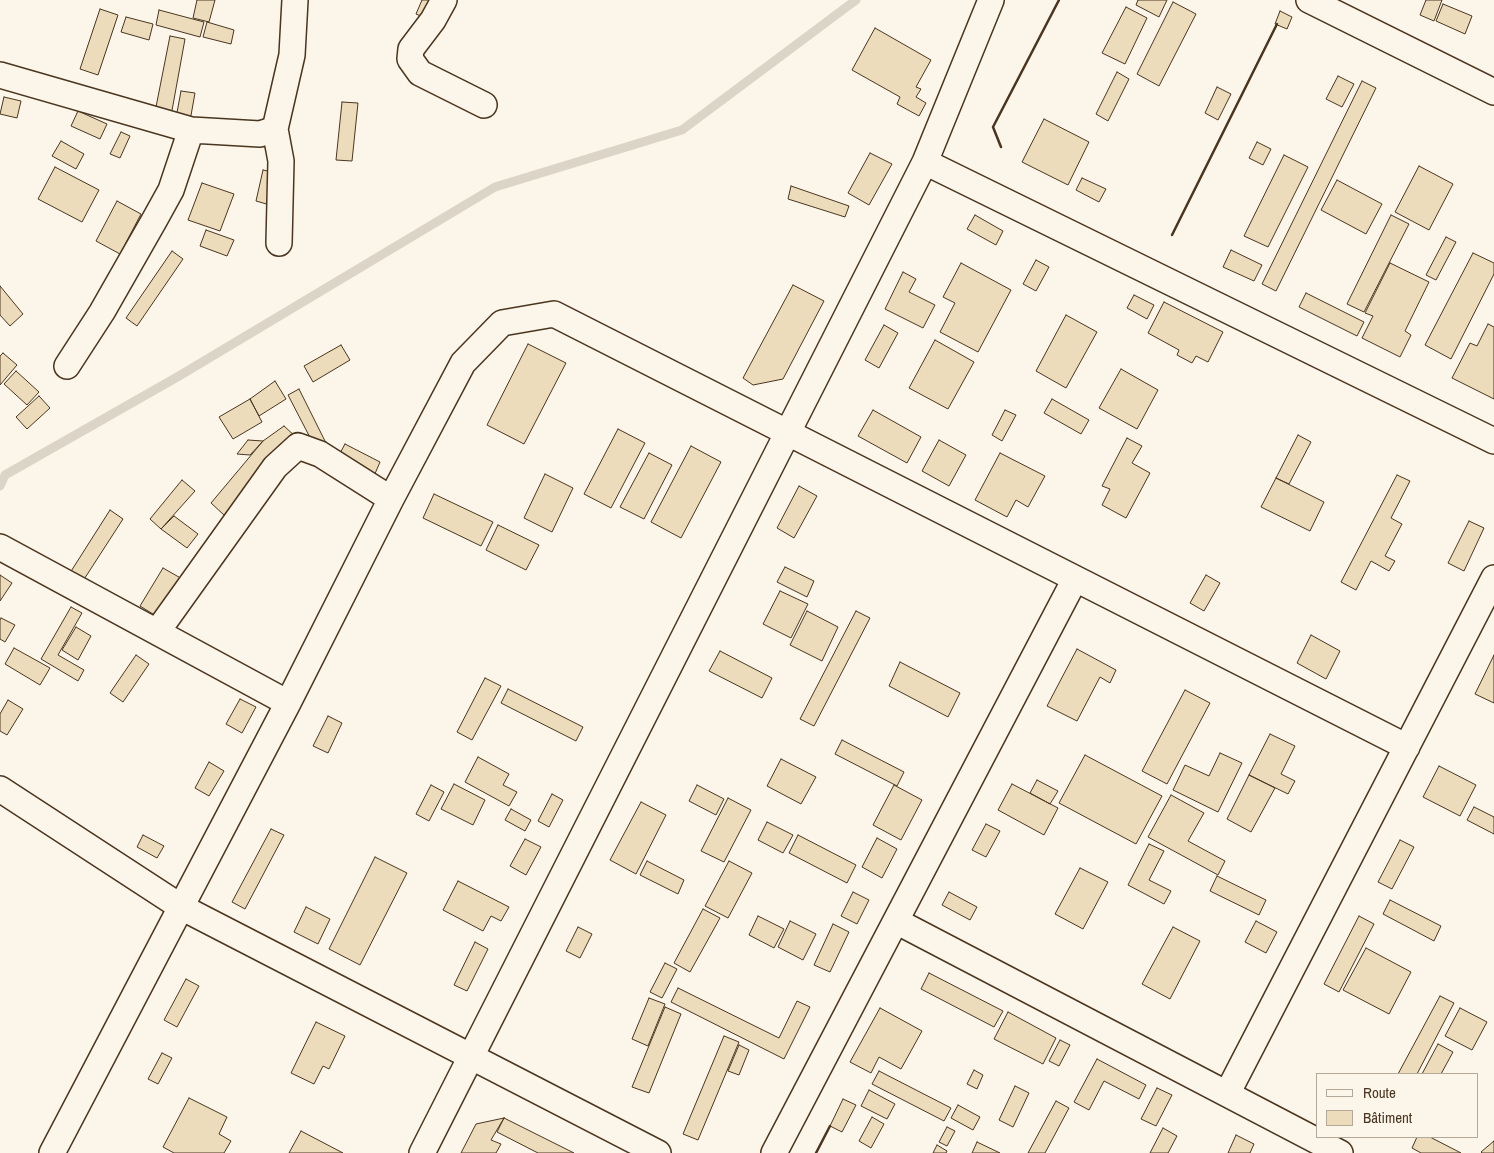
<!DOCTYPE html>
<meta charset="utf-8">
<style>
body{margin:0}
#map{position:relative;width:1494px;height:1153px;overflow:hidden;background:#fbf6e9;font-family:"Archivo Narrow",sans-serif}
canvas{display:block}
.legend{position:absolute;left:1316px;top:1073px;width:162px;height:65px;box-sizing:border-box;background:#fbf6e9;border:1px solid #b4a999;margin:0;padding:6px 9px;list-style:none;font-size:15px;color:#4a3520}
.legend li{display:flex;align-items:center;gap:10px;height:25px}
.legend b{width:25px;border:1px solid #b4a999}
</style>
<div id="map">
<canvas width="1494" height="1153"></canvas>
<ul class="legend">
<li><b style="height:6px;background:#fbf6e9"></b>Route</li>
<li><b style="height:14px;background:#ecdcbc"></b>Bâtiment</li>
</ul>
</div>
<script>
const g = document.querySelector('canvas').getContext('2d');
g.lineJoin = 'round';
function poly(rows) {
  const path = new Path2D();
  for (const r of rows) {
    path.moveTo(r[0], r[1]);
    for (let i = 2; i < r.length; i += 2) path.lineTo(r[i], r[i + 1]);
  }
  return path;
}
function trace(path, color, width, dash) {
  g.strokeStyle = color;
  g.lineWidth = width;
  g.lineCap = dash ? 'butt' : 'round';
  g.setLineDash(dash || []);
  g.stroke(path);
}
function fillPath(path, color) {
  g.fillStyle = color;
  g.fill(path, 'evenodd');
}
const stream = poly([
 [0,486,5,475,179,376,495,187,682,130,856,0]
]);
const building = poly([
 [197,0,215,0,209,22,193,18,197,0],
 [422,0,438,0,430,20,416,14,422,0],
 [1138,0,1167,0,1159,17,1136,5,1138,0],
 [1426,0,1442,0,1434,21,1420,15,1426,0],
 [1173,2,1196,14,1159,86,1137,74,1173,2],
 [1443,4,1472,16,1465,34,1436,21,1443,4],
 [1126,7,1147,18,1125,64,1102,53,1126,7],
 [100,9,118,15,98,75,80,69,100,9],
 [159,10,204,22,200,37,156,25,159,10],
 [1280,11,1292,17,1287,29,1275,24,1280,11],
 [126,17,153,24,149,40,121,32,126,17],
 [207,22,234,30,231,44,203,37,207,22],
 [875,28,931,60,916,87,921,89,916,97,926,103,919,116,897,104,900,97,852,70,875,28],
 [170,36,185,39,171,116,155,112,170,36],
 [1117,72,1129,79,1108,121,1096,114,1117,72],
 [1338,76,1354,84,1342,107,1326,99,1338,76],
 [1362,81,1376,88,1276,291,1262,284,1362,81],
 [1217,87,1231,94,1218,120,1205,113,1217,87],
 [181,91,195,93,190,121,176,118,181,91],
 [4,97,21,101,17,118,0,114,4,97],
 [342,102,358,103,352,161,336,160,342,102],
 [78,111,107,124,100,139,71,126,78,111],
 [1044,119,1089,142,1068,185,1022,162,1044,119],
 [121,132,130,136,120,158,110,154,121,132],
 [61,141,84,154,76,169,52,156,61,141],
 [1257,142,1271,149,1263,165,1249,158,1257,142],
 [870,153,892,164,869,205,848,193,870,153],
 [1284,155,1308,167,1268,247,1244,236,1284,155],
 [1419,166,1453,184,1429,230,1395,212,1419,166],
 [55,167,99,190,82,222,38,199,55,167],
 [263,170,277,173,270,205,256,201,263,170],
 [1082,178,1106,189,1099,202,1076,190,1082,178],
 [1337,180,1382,204,1366,234,1321,210,1337,180],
 [202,183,234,194,220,231,188,220,202,183],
 [791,186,849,206,845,217,788,199,791,186],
 [117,201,141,214,120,254,96,241,117,201],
 [975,215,1003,231,996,245,967,229,975,215],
 [1391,215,1409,224,1364,312,1347,304,1391,215],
 [206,230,234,240,227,256,200,246,206,230],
 [1446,237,1456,242,1436,280,1426,275,1446,237],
 [1231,250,1262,265,1254,281,1223,267,1231,250],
 [172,251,183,259,137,326,126,318,172,251],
 [1473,253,1494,263,1494,274,1451,359,1425,345,1473,253],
 [1036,260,1049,267,1036,291,1023,284,1036,260],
 [961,263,1011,290,978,352,940,332,955,303,943,297,961,263],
 [1390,263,1429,282,1405,331,1411,335,1400,357,1362,338,1373,316,1365,313,1390,263],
 [903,272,916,279,909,292,935,305,923,328,885,309,903,272],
 [793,285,824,301,783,379,753,385,743,378,793,285],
 [0,286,23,314,10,326,0,315,0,286],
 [1306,293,1364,322,1357,336,1299,307,1306,293],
 [1134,295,1154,305,1147,319,1127,308,1134,295],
 [1164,302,1223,332,1208,362,1196,356,1192,363,1177,355,1179,350,1148,333,1164,302],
 [1066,315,1097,332,1066,388,1036,371,1066,315],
 [1488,324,1494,327,1494,399,1452,378,1470,343,1477,346,1488,324],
 [884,325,898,333,879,368,865,360,884,325],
 [935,340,974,362,948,409,909,388,935,340],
 [528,344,566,363,524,444,487,425,528,344],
 [341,345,350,360,313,382,304,366,341,345],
 [3,353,17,365,0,385,0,356,3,353],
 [1121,369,1158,390,1137,429,1099,408,1121,369],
 [16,371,39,392,27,405,4,384,16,371],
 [275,381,286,399,259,416,250,399,275,381],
 [299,389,327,445,317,451,288,395,299,389],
 [39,396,50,408,27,429,16,417,39,396],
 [250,399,262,422,233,439,219,417,250,399],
 [1052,399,1089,420,1081,434,1044,413,1052,399],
 [873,410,921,437,907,463,858,436,873,410],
 [1005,410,1016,415,1002,441,992,435,1005,410],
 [284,426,297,438,224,515,211,503,263,441,284,426],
 [618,429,645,443,611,508,584,494,618,429],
 [1298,435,1311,442,1289,484,1276,478,1298,435],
 [1127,438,1142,446,1132,463,1150,473,1126,518,1102,505,1110,489,1102,486,1127,438],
 [248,440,263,441,250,455,237,454,248,440],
 [939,440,966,455,949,486,922,471,939,440],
 [345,444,380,462,374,476,338,457,345,444],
 [691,446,721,462,681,538,651,522,691,446],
 [649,453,672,465,644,519,620,507,649,453],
 [1000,453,1045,476,1028,507,1016,500,1007,517,975,500,1000,453],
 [545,474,573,488,552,532,524,518,545,474],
 [1397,475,1410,481,1391,518,1402,524,1385,556,1395,561,1389,571,1371,561,1356,590,1341,582,1397,475],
 [1276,478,1324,502,1310,531,1261,507,1276,478],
 [182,480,195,491,161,529,150,519,182,480],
 [799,486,817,496,794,538,777,528,799,486],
 [434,494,493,522,481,546,423,518,434,494],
 [110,510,123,519,81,584,68,576,110,510],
 [174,516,198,534,187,548,161,529,174,516],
 [1469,521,1484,528,1464,571,1448,563,1469,521],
 [498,525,539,545,526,570,486,550,498,525],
 [785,567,814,581,807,597,777,582,785,567],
 [163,568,184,580,161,619,140,606,163,568],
 [0,575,12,583,0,601,0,575],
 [1206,575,1220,583,1204,611,1190,603,1206,575],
 [780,591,808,604,791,638,763,624,780,591],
 [71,607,82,613,58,655,84,670,78,681,41,659,71,607],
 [807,611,838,627,822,661,790,645,807,611],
 [856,611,870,618,814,726,800,719,856,611],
 [1,618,15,625,5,642,0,639,0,620,1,618],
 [76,627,91,636,78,660,62,650,76,627],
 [1311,635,1340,651,1326,679,1297,663,1311,635],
 [14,648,50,668,40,685,5,664,14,648],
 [1077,649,1116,670,1110,683,1100,677,1077,721,1047,706,1077,649],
 [720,651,772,678,762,698,709,671,720,651],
 [136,655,149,664,123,702,110,693,136,655],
 [1494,655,1494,703,1475,694,1494,655],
 [900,662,960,693,948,717,889,686,900,662],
 [485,678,501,686,472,740,457,732,485,678],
 [508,689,583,727,576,741,501,703,508,689],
 [1185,690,1210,703,1167,784,1142,771,1185,690],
 [240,699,256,707,242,733,226,724,240,699],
 [8,700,23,709,7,735,0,731,0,714,8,700],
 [328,716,342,723,328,753,313,746,328,716],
 [1270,734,1295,746,1281,774,1295,781,1288,794,1249,775,1270,734],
 [842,740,904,772,897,786,835,754,842,740],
 [1220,753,1242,763,1218,812,1173,790,1185,765,1209,776,1220,753],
 [1085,755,1162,796,1136,844,1059,803,1085,755],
 [478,757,509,774,503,785,517,792,509,806,465,782,478,757],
 [781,759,816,777,801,804,767,786,781,759],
 [209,762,224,771,209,796,195,788,209,762],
 [1439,766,1476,785,1460,816,1423,797,1439,766],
 [1249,775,1275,788,1251,832,1227,819,1249,775],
 [1037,780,1058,791,1050,804,1030,793,1037,780],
 [454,784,485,800,473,825,441,809,454,784],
 [1012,784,1058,808,1044,835,998,810,1012,784],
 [431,785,444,792,429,821,416,814,431,785],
 [697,785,724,799,716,815,689,801,697,785],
 [894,785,922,800,901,840,873,825,894,785],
 [552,794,563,800,549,827,538,821,552,794],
 [1171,795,1204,813,1188,841,1225,861,1218,875,1148,837,1171,795],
 [728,798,751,810,724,862,701,851,728,798],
 [641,802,666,815,636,874,610,860,641,802],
 [1474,807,1494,817,1494,834,1467,820,1474,807],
 [511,809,531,820,525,831,505,820,511,809],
 [767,822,793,835,783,853,758,840,767,822],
 [986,824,1000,831,986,857,972,850,986,824],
 [271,829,284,835,245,909,232,902,271,829],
 [143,835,164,846,157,858,137,847,143,835],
 [798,835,856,865,847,883,789,853,798,835],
 [877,838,897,849,882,878,862,867,877,838],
 [525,839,541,847,526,875,510,866,525,839],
 [1400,840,1414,847,1392,889,1378,882,1400,840],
 [1149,844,1164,851,1149,880,1171,891,1164,904,1128,885,1149,844],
 [375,857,407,873,360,965,329,949,375,857],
 [647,861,684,880,678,894,640,875,647,861],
 [729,861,752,873,728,918,705,906,729,861],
 [1080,868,1108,882,1083,929,1055,914,1080,868],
 [1217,876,1266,900,1259,915,1210,891,1217,876],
 [458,881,509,907,501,921,491,916,483,931,443,910,458,881],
 [853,892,869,900,857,924,841,916,853,892],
 [949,892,977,907,970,920,942,905,949,892],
 [1390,900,1441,926,1434,941,1383,914,1390,900],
 [306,907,330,919,318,944,294,932,306,907],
 [703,909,720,918,690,972,674,963,703,909],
 [758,916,784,929,774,948,749,935,758,916],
 [1359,916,1374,924,1339,992,1324,984,1359,916],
 [790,921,816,934,803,960,778,947,790,921],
 [1256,921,1277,932,1266,953,1245,942,1256,921],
 [833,924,849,932,830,972,814,965,833,924],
 [578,927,592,934,580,958,566,951,578,927],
 [1173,927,1200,941,1170,999,1142,984,1173,927],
 [475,942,488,949,467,991,454,985,475,942],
 [1366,948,1411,972,1389,1014,1343,990,1366,948],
 [665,963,677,969,662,998,650,992,665,963],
 [929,973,1003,1011,994,1027,921,989,929,973],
 [186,979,199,986,177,1027,164,1020,186,979],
 [678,988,779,1038,797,1001,810,1007,784,1059,671,1002,678,988],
 [1440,996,1454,1003,1417,1074,1398,1074,1440,996],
 [649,998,665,1004,648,1046,632,1039,649,998],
 [665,1007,681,1014,649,1093,632,1087,665,1007],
 [880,1008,922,1031,901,1069,879,1057,871,1073,850,1062,880,1008],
 [1460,1008,1487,1022,1472,1050,1445,1036,1460,1008],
 [1008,1012,1056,1038,1043,1064,994,1039,1008,1012],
 [316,1022,345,1036,329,1069,323,1066,314,1084,291,1073,316,1022],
 [724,1036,739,1042,698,1140,683,1134,724,1036],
 [1060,1040,1070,1045,1059,1066,1049,1061,1060,1040],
 [1438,1044,1453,1052,1441,1074,1422,1074,1438,1044],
 [739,1045,749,1050,739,1075,728,1071,739,1045],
 [162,1053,172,1058,158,1084,148,1079,162,1053],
 [1097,1059,1146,1085,1139,1099,1104,1081,1089,1110,1074,1102,1097,1059],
 [974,1070,983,1075,977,1089,967,1084,974,1070],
 [879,1071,951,1108,944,1121,872,1084,879,1071],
 [1015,1086,1029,1093,1013,1127,999,1120,1015,1086],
 [1157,1088,1172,1095,1156,1126,1141,1119,1157,1088],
 [869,1090,895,1104,887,1119,861,1106,869,1090],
 [189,1098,227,1117,219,1134,231,1141,224,1153,174,1153,163,1147,189,1098],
 [843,1099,856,1105,842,1132,830,1126,843,1099],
 [1056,1101,1069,1108,1045,1153,1028,1153,1056,1101],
 [958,1105,980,1117,973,1130,951,1118,958,1105],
 [872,1117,884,1124,871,1148,859,1141,872,1117],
 [504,1118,574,1153,538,1153,497,1132,504,1118],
 [504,1118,491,1140,501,1144,496,1153,461,1153,476,1124,504,1118],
 [947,1127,955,1131,947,1146,939,1142,947,1127],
 [1163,1128,1177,1136,1168,1153,1150,1153,1163,1128],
 [301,1131,343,1153,289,1153,301,1131],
 [1236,1135,1254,1144,1250,1153,1228,1153,1236,1135],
 [1417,1137,1430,1137,1461,1153,1421,1153,1412,1148,1417,1137],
 [1494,1141,1494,1153,1482,1153,1481,1152,1494,1141],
 [977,1142,1000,1153,972,1153,977,1142],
 [937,1145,947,1151,946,1153,933,1153,937,1145]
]);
const street = poly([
 [444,0,433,20,411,49,410,59,420,73,484,105],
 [1309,0,1494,92],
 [0,75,191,130,260,134,275,129,292,55,295,0],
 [275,129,281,161,279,243],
 [925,162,1494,441],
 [67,366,102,312,155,219,171,190,191,130],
 [0,547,288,703],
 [157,632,275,467,298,446,320,454,391,499],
 [0,789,181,907,658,1153],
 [896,921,1340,1153],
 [1227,1094,1494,578],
 [52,1153,288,703,391,499,463,363,502,323,554,314,1407,747],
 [422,1153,925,162,991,0],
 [774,1153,1075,579]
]);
const wall = poly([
 [1001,147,993,127,1059,0],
 [1172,235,1277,24],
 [816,1153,830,1126]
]);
trace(stream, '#dcd4c6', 9);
fillPath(building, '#ecdcbc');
trace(building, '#4a3520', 1);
trace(street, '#4a3520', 28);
trace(street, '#fbf6e9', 25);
trace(wall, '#4a3520', 2.5);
</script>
